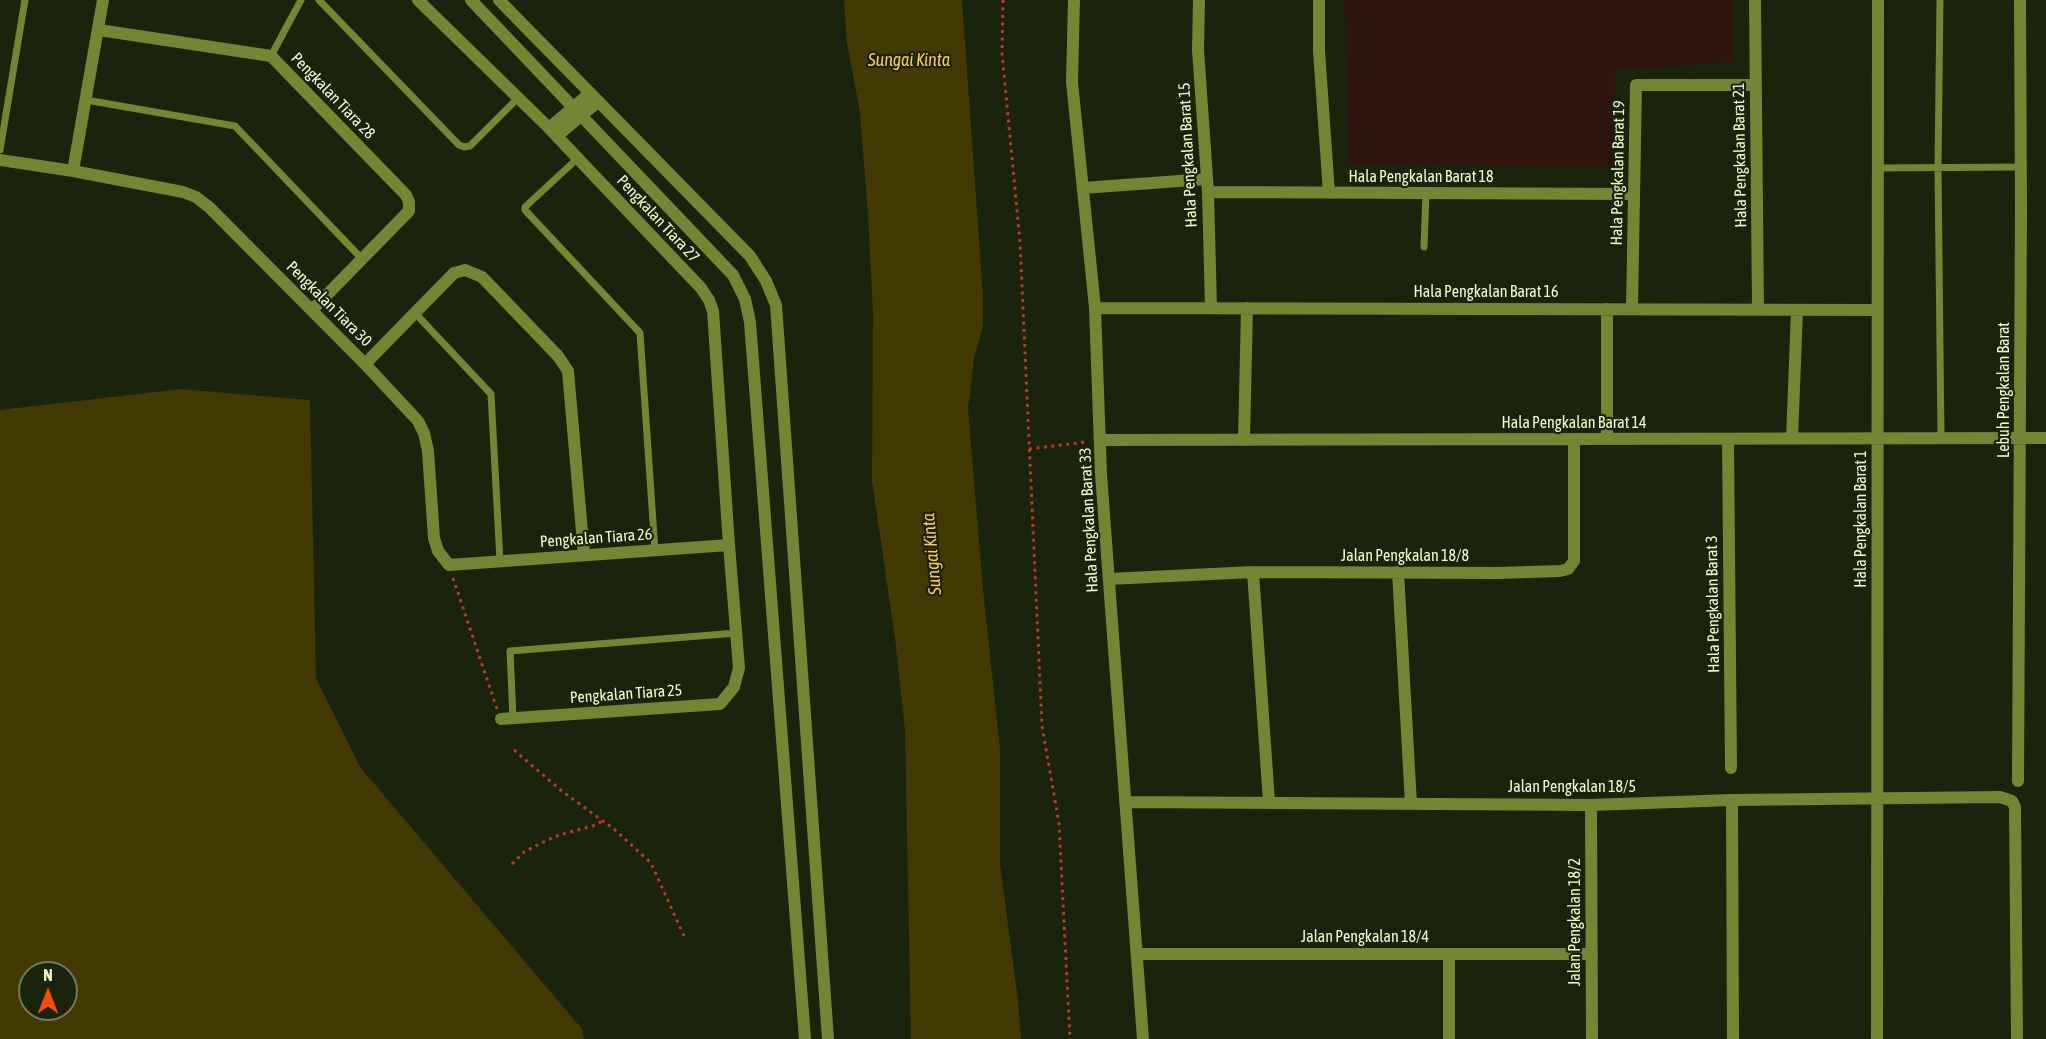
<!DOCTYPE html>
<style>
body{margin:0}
#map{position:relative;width:2046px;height:1039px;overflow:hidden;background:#1a230c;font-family:"Asap Condensed",sans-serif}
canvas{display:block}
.north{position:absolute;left:18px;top:961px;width:60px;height:60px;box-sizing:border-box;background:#1a230c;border:2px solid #6f7b5a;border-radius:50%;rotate:0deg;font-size:16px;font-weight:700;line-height:24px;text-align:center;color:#efffce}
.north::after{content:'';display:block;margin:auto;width:21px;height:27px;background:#f94c00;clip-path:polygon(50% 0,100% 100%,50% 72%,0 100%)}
</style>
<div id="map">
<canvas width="2046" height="1039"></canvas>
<div class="north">N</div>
</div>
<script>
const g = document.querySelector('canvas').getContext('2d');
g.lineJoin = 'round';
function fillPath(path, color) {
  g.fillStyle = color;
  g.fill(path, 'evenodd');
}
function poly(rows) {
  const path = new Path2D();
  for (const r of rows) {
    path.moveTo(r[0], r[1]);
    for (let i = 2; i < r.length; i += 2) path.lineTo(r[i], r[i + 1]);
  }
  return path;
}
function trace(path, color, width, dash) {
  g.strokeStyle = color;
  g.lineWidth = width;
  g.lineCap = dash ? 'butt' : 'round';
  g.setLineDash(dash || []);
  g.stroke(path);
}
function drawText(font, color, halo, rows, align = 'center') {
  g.font = font + ' "Asap Condensed",sans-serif';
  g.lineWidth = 4.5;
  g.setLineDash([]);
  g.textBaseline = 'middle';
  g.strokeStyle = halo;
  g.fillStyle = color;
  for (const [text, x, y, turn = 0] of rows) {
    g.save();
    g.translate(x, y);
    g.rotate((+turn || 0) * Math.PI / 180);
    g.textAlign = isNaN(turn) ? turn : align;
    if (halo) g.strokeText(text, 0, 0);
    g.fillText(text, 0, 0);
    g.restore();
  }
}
const green = poly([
 [1344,0,1732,0,1734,62,1615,70,1615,167,1350,165]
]);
const water = poly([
 [844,0,962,0,983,296,983,326,974,359,968,409,983,589,1000,749,1000,865,1018,1000,1021,1039,911,1039,905,731,895,638,872,481,873,315,868,215,860,113,847,43],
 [181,389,310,400,316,678,360,767,582,1029,584,1039,0,1039,0,410],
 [30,973,66,973,66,1009,30,1009]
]);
const path = poly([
 [1003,0,1002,53,1020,242,1042,726,1059,823,1070,1039],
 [1029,449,1086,442],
 [453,578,497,709],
 [514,750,563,792,614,829,651,863,684,936],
 [512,864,524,852,539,844,559,835,596,825,602,821]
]);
const service = poly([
 [319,0,459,145,464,147,470,146,518,98],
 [1940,0,1938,168,1941,438],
 [271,56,301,0],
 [86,100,235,126,362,259],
 [0,150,25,0],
 [578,158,525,207,525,210,640,333,655,551],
 [1878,168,2021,167],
 [1424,247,1426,193],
 [415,313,491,394,500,561],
 [513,719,510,651,737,633]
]);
const minor = poly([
 [103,0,73,171,183,192,196,197,209,207,365,364,418,421,424,433,428,451,434,538,438,551,449,565,729,545,713,311,709,300,701,288,549,128,418,0],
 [1074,0,1072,82,1095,308,1101,474,1143,1039],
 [1199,0,1198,50,1208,192,1211,308],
 [1319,0,1319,51,1329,193],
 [1755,0,1758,309],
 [99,30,271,56,406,195,409,202,409,211,312,310],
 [549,128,590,93],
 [557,136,598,102],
 [0,160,73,171],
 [1083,188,1207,179],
 [1208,192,1634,194],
 [1095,308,1877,310],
 [1632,309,1636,85,1755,85],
 [365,364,454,273,465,270,482,277,558,356,568,371,584,555],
 [1607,439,1607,309],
 [1728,439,1731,768],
 [1792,439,1797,310],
 [1101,440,2046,438],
 [1244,440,1247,308],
 [1253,572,1269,802],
 [1398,572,1411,804],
 [1109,579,1253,572,1498,573,1560,571,1568,569,1574,561,1574,439],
 [501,719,720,704,734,687,739,668,729,545],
 [2018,781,2021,209,2020,0],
 [1732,800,1733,1039],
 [1125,802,1591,805,1732,800,2000,797,2012,801,2015,807,2017,1039],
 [1591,805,1592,1039],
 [1137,954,1592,954],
 [1449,954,1449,1039],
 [1877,1039,1878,0]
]);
const tertiary = poly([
 [471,0,733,275,745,299,750,322,805,1039],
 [499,0,750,256,766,281,776,305,828,1039]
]);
const streetNames = [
 ["Pengkalan Tiara 28",333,96,46],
 ["Hala Pengkalan Barat 15",1188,155,-93],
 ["Hala Pengkalan Barat 21",1740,155,-91],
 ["Hala Pengkalan Barat 19",1618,173,-89],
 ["Hala Pengkalan Barat 18",1421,177],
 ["Pengkalan Tiara 27",658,219,47],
 ["Hala Pengkalan Barat 16",1486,292],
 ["Pengkalan Tiara 30",329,304,45],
 ["Lebuh Pengkalan Barat",2004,390,-90],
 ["Hala Pengkalan Barat 14",1574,423],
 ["Hala Pengkalan Barat 1",1861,519,-90],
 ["Hala Pengkalan Barat 33",1089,520,-93],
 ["Pengkalan Tiara 26",596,538,-4],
 ["Jalan Pengkalan 18/8",1405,556],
 ["Hala Pengkalan Barat 3",1713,604,-91],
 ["Pengkalan Tiara 25",626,694,-4],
 ["Jalan Pengkalan 18/5",1572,787],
 ["Jalan Pengkalan 18/2",1575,922,-90],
 ["Jalan Pengkalan 18/4",1365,937]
];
const waterNames = [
 ["Sungai Kinta",909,60],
 ["Sungai Kinta",932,554,-95]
];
fillPath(green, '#2d140e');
fillPath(water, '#423905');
trace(path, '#bd3a24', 3, [3, 4.5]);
trace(service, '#728633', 7);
trace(minor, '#728633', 12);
trace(tertiary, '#728633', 12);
drawText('16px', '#efffce', '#1a230c', streetNames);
drawText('italic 18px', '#ffc95c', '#1a230c', waterNames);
</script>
